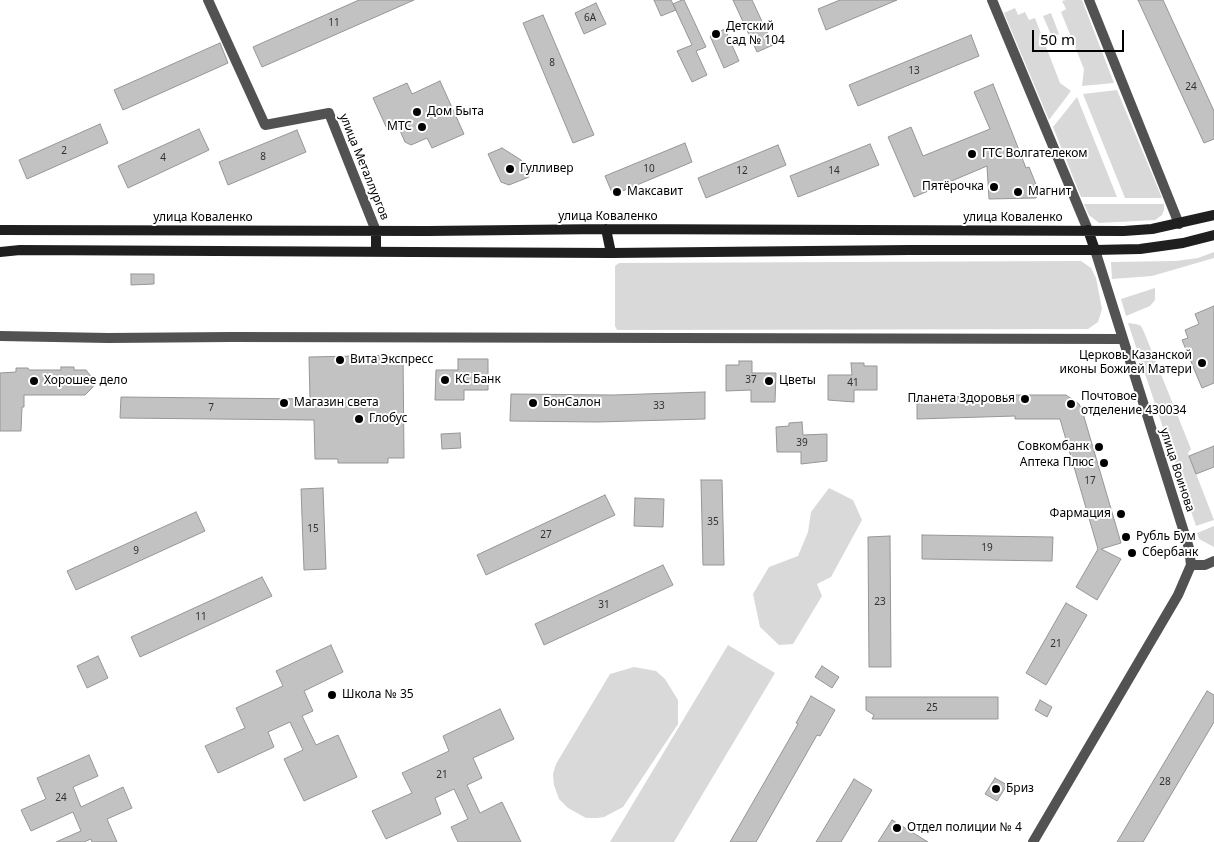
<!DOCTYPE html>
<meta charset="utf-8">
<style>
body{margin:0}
#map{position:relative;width:1214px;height:842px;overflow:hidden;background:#fff;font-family:"Noto Sans",sans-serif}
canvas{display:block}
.scale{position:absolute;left:1032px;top:30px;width:92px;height:22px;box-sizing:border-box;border:2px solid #000;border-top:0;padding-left:6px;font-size:15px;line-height:18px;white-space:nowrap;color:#000;-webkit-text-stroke:4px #fff;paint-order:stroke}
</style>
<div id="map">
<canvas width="1214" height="842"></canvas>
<div class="scale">50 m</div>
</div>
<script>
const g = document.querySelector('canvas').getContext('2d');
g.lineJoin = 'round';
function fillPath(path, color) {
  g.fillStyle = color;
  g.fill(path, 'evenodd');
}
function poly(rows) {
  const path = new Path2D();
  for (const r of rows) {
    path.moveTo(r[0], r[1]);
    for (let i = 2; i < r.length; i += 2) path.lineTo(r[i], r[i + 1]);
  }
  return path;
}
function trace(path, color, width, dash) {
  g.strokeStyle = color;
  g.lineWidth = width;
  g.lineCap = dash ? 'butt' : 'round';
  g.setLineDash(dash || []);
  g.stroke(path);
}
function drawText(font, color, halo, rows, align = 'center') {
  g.font = font + ' "Noto Sans",sans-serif';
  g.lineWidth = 4;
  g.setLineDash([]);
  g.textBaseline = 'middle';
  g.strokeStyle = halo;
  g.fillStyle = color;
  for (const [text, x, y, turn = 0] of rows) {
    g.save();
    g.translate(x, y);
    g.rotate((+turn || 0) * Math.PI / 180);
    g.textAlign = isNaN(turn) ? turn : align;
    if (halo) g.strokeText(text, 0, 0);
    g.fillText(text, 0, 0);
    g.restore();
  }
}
const green = poly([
 [1066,0,1082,0,1114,83,1082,86,1084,69,1061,12,1066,9,1062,1],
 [1015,8,1018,15,1025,12,1029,20,1035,18,1060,83,1071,91,1049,120,1004,13],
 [1051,13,1059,34,1052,37,1043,16],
 [1117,90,1162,198,1125,198,1083,94],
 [1077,97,1117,197,1081,197,1053,127],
 [1084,204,1164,204,1164,210,1162,215,1155,220,1099,223,1089,215],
 [1214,252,1214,258,1152,276,1112,279,1111,262,1176,261,1198,258],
 [1081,261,1091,268,1096,278,1102,309,1098,322,1088,329,617,330,615,326,615,266,619,263],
 [1155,288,1155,300,1150,306,1126,316,1121,299],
 [1128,323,1136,324,1141,326,1144,332,1191,449,1188,453,1214,520,1196,526],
 [829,488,853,500,862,520,831,577,817,584,822,596,793,644,779,645,760,627,753,594,769,567,798,556,808,532,811,512],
 [1214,526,1214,547,1199,539,1197,533],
 [728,645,775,673,674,842,610,842],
 [634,667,656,671,665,679,678,700,678,724,623,807,604,817,597,818,586,818,568,808,559,799,554,785,553,774,556,764,610,674]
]);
const building = poly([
 [359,0,414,0,262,67,253,47,359,0],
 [654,0,671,0,676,10,661,16,654,0],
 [682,0,684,0,706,47,696,51,707,75,692,82,677,51,692,45,673,4,682,0],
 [733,0,752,0,773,45,757,52,733,0],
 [840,0,897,0,826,30,818,9,840,0],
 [1138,0,1163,0,1214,111,1214,139,1204,143,1138,0],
 [596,3,606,24,584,34,575,13,596,3],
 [543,15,594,135,573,143,523,23,543,15],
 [725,29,739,61,724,68,710,36,725,29],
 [971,35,979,56,858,106,849,85,971,35],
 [220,43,228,63,123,110,114,90,220,43],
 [440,81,464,134,432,148,427,138,411,145,405,142,398,126,388,131,373,98,407,83,412,94,440,81],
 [993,84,1026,168,1029,167,1039,192,1036,198,989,199,987,166,914,197,888,137,911,127,923,156,990,129,974,92,993,84],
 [100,124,108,143,27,179,19,160,100,124],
 [199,129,209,150,128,188,118,166,199,129],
 [297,130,306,152,228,185,219,162,297,130],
 [685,143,692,162,613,195,605,176,685,143],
 [870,144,879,165,798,197,790,176,870,144],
 [778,145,786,165,706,198,698,178,778,145],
 [502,148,521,160,529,177,509,185,501,182,488,154,502,148],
 [131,274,154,274,154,284,131,285,131,274],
 [1214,306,1214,383,1202,388,1182,340,1188,338,1185,330,1199,324,1195,314,1214,306],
 [403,355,404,458,388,458,388,463,338,463,338,459,315,459,314,420,120,418,121,397,310,399,309,357,403,355],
 [458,359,488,359,488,390,464,390,464,400,435,400,436,370,458,370,458,359],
 [739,361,752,361,752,373,776,373,775,402,751,402,751,390,726,391,726,365,739,365,739,361],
 [851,363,864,363,864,366,877,366,877,390,854,390,854,402,828,400,828,375,852,375,851,363],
 [61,367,74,367,74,370,86,370,93,379,93,387,85,395,24,395,24,407,22,407,21,431,0,431,0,373,16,372,16,368,28,368,29,370,61,370,61,367],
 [705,392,705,419,597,422,510,421,511,394,614,395,705,392],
 [1014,395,1066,395,1079,404,1082,410,1121,543,1101,549,1121,559,1097,600,1076,587,1098,549,1060,419,1015,419,1015,416,917,419,917,398,1014,395],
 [802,422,803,435,827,434,827,461,801,464,801,452,777,452,776,427,789,426,789,423,802,422],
 [460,433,461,448,442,449,441,434,460,433],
 [1214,446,1214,467,1196,474,1189,456,1214,446],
 [701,480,722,480,724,565,703,565,701,480],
 [323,488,326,569,304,570,301,489,323,488],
 [605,495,615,515,486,575,477,555,605,495],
 [635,498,664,499,663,527,634,526,635,498],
 [196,512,205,531,76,590,67,571,196,512],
 [922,535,1053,537,1052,561,922,559,922,535],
 [890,536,891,667,869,667,868,537,890,536],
 [663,565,673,585,544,645,535,624,663,565],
 [262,577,272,596,140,657,131,637,262,577],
 [1066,603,1087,615,1046,685,1026,673,1066,603],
 [331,645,343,672,304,691,313,711,302,716,316,745,338,735,357,777,304,801,284,759,303,750,290,722,268,732,274,747,218,773,205,746,245,728,236,708,283,686,276,671,331,645],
 [98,656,108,678,87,688,77,666,98,656],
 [822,666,839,677,832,688,815,677,822,666],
 [1207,691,1214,695,1214,722,1143,842,1117,842,1207,691],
 [811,696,835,710,820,736,817,735,756,842,730,842,798,724,796,723,811,696],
 [866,697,998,697,998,719,872,719,874,715,866,710,866,697],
 [1040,700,1052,707,1047,717,1035,710,1040,700],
 [500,709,514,739,473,758,482,778,467,785,480,813,502,802,521,842,458,842,451,827,468,819,454,789,435,798,441,814,386,839,372,811,412,793,402,773,449,751,443,736,500,709],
 [89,755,98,776,73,787,81,807,123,787,132,808,107,819,117,842,92,842,91,839,84,842,56,842,81,831,73,812,31,831,21,810,46,799,37,778,89,755],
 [995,778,1007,785,997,801,985,794,995,778],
 [854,779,872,790,841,842,816,842,854,779],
 [892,820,928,842,878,842,892,820]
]);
const street = poly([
 [208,0,265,125,329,113,376,231],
 [992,0,1088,230],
 [1089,0,1179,224],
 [0,336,108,338,231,337,1122,339],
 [1191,565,1205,565,1214,561],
 [1033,842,1178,595,1191,565,1189,548,1095,250]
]);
const secondary = poly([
 [606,229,611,253],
 [0,230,428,231,606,229,1124,231,1152,229,1214,215],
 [1088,230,1095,250],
 [0,252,20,250,611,253,909,250,1095,250,1140,249,1183,243,1214,235],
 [376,252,376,231]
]);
const markers = [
 [716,34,5,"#000"],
 [417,112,5,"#000"],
 [422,127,5,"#000"],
 [972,154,5,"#000"],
 [510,169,5,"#000"],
 [994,187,5,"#000"],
 [617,192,5,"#000"],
 [1018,192,5,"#000"],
 [340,360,5,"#000"],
 [1202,363,5,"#000"],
 [445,380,5,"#000"],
 [34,381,5,"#000"],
 [769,381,5,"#000"],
 [1025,399,5,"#000"],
 [284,403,5,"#000"],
 [533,403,5,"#000"],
 [1071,404,5,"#000"],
 [359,419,5,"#000"],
 [1099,447,5,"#000"],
 [1104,463,5,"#000"],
 [1121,514,5,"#000"],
 [1126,537,5,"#000"],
 [1132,553,5,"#000"],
 [332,695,5,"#000"],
 [996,789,5,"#000"],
 [897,828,5,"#000"]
];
const numberNames = [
 ["6А",590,18],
 ["11",334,23],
 ["8",552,63],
 ["13",914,71],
 ["24",1191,87],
 ["2",64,151],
 ["8",263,157],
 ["4",163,158],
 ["10",649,169],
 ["12",742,171],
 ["14",834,171],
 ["37",751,380],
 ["41",853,383],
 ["33",659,406],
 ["7",211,408],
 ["39",802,443],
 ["17",1090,481],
 ["35",713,522],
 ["15",313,529],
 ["27",546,535],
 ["19",987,548],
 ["9",136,551],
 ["23",880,602],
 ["31",604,605],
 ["11",201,617],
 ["21",1056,644],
 ["25",932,708],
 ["21",442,775],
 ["28",1165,782],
 ["24",61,798]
];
const poiNames = [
 ["Детский",726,27],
 ["сад № 104",726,41],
 ["Дом Быта",427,112],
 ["МТС",412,127,"right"],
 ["ГТС Волгателеком",982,154],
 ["Гулливер",520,169],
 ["Пятёрочка",984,187,"right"],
 ["Максавит",627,192],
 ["Магнит",1028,192],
 ["Церковь Казанской",1192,356,"right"],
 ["иконы Божией Матери",1192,370,"right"],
 ["Вита Экспресс",350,360],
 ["КС Банк",455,380],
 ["Хорошее дело",44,381],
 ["Цветы",779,381],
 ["Почтовое",1081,397],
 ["отделение 430034",1081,411],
 ["Планета Здоровья",1015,399,"right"],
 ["Магазин света",294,403],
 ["БонСалон",543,403],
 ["Глобус",369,419],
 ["Совкомбанк",1089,447,"right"],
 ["Аптека Плюс",1094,463,"right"],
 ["Фармация",1111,514,"right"],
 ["Рубль Бум",1136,537],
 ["Сбербанк",1142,553],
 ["Школа № 35",342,695],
 ["Бриз",1006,789],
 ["Отдел полиции № 4",907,828]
];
const streetNames = [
 ["улица Металлургов",364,167,68],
 ["улица Коваленко",608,217],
 ["улица Коваленко",203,218],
 ["улица Коваленко",1013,218],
 ["улица Воинова",1177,470,72]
];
fillPath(green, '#d9d9d9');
fillPath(building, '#c2c2c2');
trace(building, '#969696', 1);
trace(street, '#525252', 10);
trace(secondary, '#1f1f1f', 10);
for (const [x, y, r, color] of markers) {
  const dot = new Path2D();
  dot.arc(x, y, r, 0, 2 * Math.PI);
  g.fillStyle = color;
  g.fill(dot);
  trace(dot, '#fff', 2);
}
drawText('10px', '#303030', null, numberNames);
drawText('12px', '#000', '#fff', poiNames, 'left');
drawText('12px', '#000', '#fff', streetNames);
</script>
